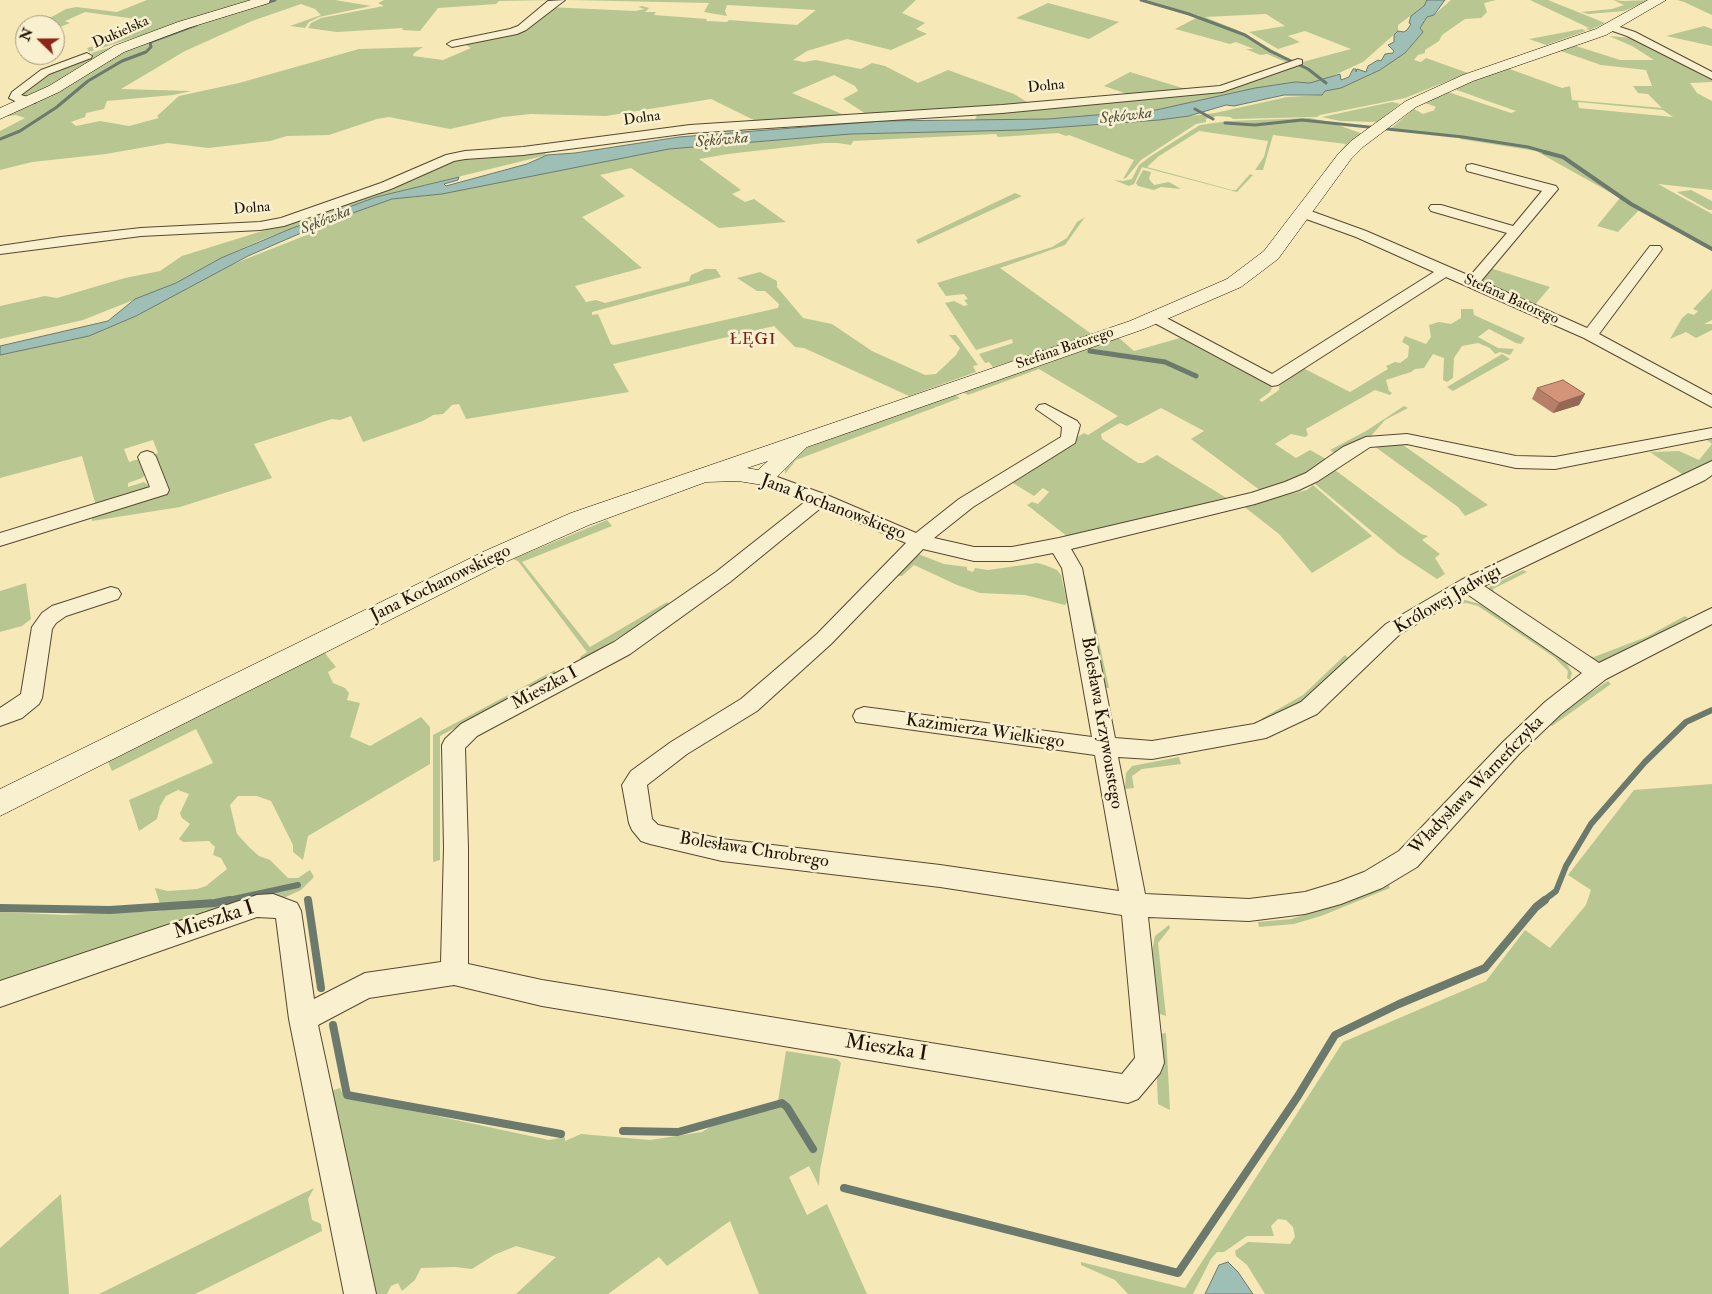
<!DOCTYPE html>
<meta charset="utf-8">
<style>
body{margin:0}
#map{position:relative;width:1712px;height:1294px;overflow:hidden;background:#f6e8b7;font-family:"IM FELL Double Pica",serif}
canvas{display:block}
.north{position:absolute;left:15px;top:15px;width:50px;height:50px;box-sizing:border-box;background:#f9f0d0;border:1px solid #a2987e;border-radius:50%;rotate:292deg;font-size:14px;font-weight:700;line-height:20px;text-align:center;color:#201304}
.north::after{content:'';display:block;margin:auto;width:18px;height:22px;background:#8f2418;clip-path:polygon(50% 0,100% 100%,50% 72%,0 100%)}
</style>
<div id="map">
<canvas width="1712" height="1294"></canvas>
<div class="north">N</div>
</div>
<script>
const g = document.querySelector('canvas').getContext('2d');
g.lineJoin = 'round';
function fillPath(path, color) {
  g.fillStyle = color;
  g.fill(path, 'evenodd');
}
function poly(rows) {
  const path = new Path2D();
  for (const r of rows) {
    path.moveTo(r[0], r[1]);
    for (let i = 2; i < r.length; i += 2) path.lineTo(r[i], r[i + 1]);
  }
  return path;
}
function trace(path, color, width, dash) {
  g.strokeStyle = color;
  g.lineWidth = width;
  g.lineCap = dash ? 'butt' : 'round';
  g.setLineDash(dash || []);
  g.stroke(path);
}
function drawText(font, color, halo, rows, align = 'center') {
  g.font = font + ' "IM FELL Double Pica",serif';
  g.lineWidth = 5;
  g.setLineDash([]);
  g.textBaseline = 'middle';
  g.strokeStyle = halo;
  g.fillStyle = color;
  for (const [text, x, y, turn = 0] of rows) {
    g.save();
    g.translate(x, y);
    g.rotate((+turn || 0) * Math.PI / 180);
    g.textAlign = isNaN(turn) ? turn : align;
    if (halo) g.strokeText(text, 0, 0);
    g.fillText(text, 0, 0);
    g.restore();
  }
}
const green = poly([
 [147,0,253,0,89,52,87,48,97,45,93,42,136,19,85,12,65,21,70,23,55,29,55,25,37,25,66,9,76,7,117,12],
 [270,0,335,0,371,6,319,17,309,22,305,28,290,26,321,15,315,9,301,4,252,21,185,51,121,89,191,91,173,95,107,101,104,109,86,113,85,117,71,122,76,126,100,121,129,126,159,118,157,116,179,96,239,83,359,49,423,47,414,53,413,56,443,60,471,48,464,44,507,35,549,7,635,11,645,9,638,7,642,6,649,8,645,12,656,12,654,15,707,19,706,21,727,22,729,20,797,25,816,10,727,5,725,11,727,16,704,12,709,3,569,0,916,0,902,13,925,23,916,29,927,34,891,50,847,39,807,51,793,60,804,62,816,60,861,69,872,63,885,66,918,83,948,70,1014,94,1027,102,1026,104,866,114,843,99,858,91,855,86,834,75,792,93,849,117,760,123,711,99,606,116,531,114,503,117,450,129,389,117,377,119,329,135,287,136,270,141,208,148,168,143,106,154,32,162,0,170,0,131,25,118,16,115,3,117,55,92,126,49],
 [384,0,556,0,499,1,496,4,438,8,420,31,402,30,403,28,337,32,308,28,311,23,321,18,384,6,378,3],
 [1146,0,1427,0,1424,6,1398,25,1398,31,1363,62,1328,78,1310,83,1295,82,1255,88,1156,110,1048,119,978,121,975,119,979,112,1223,90,1291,65,1351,49,1305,31,1288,36,1300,42,1278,49,1249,32,1285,26,1266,14,1205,17,1237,30,1293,61,1288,63,1267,54,1260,55,1246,49,1254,49,1236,42,1230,44,1175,29,1200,16],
 [1451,0,1496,0,1484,3,1487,12,1481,18,1465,19,1442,35,1439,41,1425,50,1425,53,1418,55,1414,60,1421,62,1426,58,1468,73,1405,98,1320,115,1317,117,1233,119,1230,117,1217,116,1206,119,1206,122,1196,124,1141,160,1126,178,1123,179,1134,160,1069,135,1066,136,1058,133,998,137,996,134,853,141,851,145,838,143,824,143,728,154,699,159,741,190,732,194,745,202,754,199,786,222,719,228,631,168,600,175,625,196,582,217,642,268,575,286,586,302,596,300,605,303,689,281,691,275,705,269,716,269,721,277,592,312,592,315,598,314,611,344,614,345,778,308,779,304,765,291,757,291,737,278,760,272,777,281,777,287,803,318,832,324,872,351,925,375,936,374,956,355,960,348,949,335,956,335,978,365,973,366,976,372,909,396,804,348,795,347,774,326,613,364,629,392,466,419,459,404,452,405,443,414,433,415,423,421,363,442,351,416,340,420,332,419,254,444,272,478,180,507,92,521,92,516,164,494,150,456,158,453,153,440,124,449,129,462,139,459,145,475,142,478,128,483,128,487,144,482,149,486,142,492,96,506,82,456,0,478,0,355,89,336,136,316,233,264,322,229,322,224,358,210,392,199,442,194,669,149,851,134,1022,130,1159,120,1215,113,1287,97,1322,95,1325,91,1341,88,1380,70,1405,53,1423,32,1420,28,1427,17,1434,15],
 [1530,0,1548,0,1605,23,1590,30,1585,29,1589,28],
 [1613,0,1623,1,1650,0,1624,11,1588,14,1581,12,1612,9,1624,5],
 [1677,0,1712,0,1712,15,1684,2],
 [1048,3,1119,22,1089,39,1016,18],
 [1704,26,1712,29,1712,46,1666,36],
 [1582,29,1586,31,1546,45,1529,39],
 [1609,36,1633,38,1712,78,1712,82,1690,83,1697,93,1712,101,1712,190,1658,184,1712,214,1712,251,1640,209,1618,232,1597,226,1620,198,1536,151,1460,139,1460,136,1389,130,1414,109,1423,114,1435,110,1434,109,1436,107,1420,101,1448,92,1511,113,1516,111,1451,88,1507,68,1562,88,1570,86,1572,100,1662,108,1648,94,1638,93,1633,86,1652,86,1646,70,1601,65,1555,49,1573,45,1620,60,1654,60,1632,46],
 [1578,102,1663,110,1673,117,1579,108],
 [145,37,99,55,33,96,21,95,43,77,93,55,91,53],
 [1130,72,1189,90,1130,95,1104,86],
 [1392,102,1400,104,1377,122,1340,121,1322,117],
 [1310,118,1330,122,1363,134,1328,171,1325,170,1346,144,1273,135,1263,170,1255,170,1264,157,1268,141,1199,131,1159,156,1147,167,1232,190,1236,190,1250,174,1253,175,1237,192,1142,167,1134,184,1129,186,1114,180,1123,181,1132,179,1139,165,1151,156,1200,125,1228,121],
 [542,151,547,155,376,197,261,240,221,258,176,283,83,320,0,339,0,306,45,296,57,298,125,278,160,271,182,256,272,228,460,157],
 [1143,170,1151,172,1149,179,1154,185,1169,182,1181,189,1161,187,1154,190,1138,186,1136,183],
 [1691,190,1712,201,1712,210,1709,210,1677,192],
 [1015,193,1022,196,918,244,916,240],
 [1085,217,1065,245,1000,268,1093,335,993,367,989,362,985,363,979,354,1013,343,1012,339,976,350,945,303,954,301,964,306,968,305,964,300,968,299,964,294,946,296,937,283,1052,247,1067,238,1077,222],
 [1490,268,1550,287,1534,306,1481,285,1480,280],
 [1712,289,1712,320,1704,324,1712,324,1712,330,1696,338,1686,332,1670,339,1682,318,1688,313,1694,315,1698,311,1693,309],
 [1461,309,1473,309,1474,315,1525,338,1521,344,1516,343,1489,329,1478,337,1498,348,1514,349,1510,355,1500,352,1495,354,1490,348,1478,343,1462,346,1454,358,1453,378,1447,382,1443,380,1444,358,1433,354,1424,368,1415,369,1411,372,1386,380,1389,391,1392,393,1390,395,1375,390,1306,429,1308,435,1305,437,1291,434,1275,444,1296,458,1310,450,1326,459,1315,469,1294,481,1261,491,1191,439,1204,431,1161,408,1127,426,1120,423,1101,434,1102,439,1138,463,1143,463,1157,455,1228,499,1068,537,1027,505,1032,502,1038,504,1049,492,1043,488,1034,496,1008,480,1084,433,1088,435,1118,416,1039,369,968,395,961,391,1028,366,1031,369,1119,338,1134,351,1180,338,1270,386,1272,388,1270,392,1259,400,1262,402,1279,390,1280,380,1301,367,1350,392,1388,369,1386,366,1395,362,1400,363,1408,357,1409,346,1402,342,1405,336,1426,344,1431,337,1429,325,1439,322,1451,324,1461,318],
 [1502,354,1510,359,1453,391,1447,387],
 [953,394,960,398,796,460,785,474,785,468,800,450],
 [1404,406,1408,408,1385,420,1371,436,1336,454,1330,450,1366,431],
 [1712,439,1712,461,1701,469,1664,486,1661,484,1682,474,1650,452,1679,451,1699,460,1712,444,1707,440],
 [1403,445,1488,505,1465,516,1458,507,1374,446],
 [1335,470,1421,534,1428,536,1422,540,1440,554,1435,558,1445,574,1437,579,1399,554,1315,484],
 [1313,485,1372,536,1312,573,1279,534,1242,505,1307,490],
 [607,520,612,526,522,562,590,647,667,602,671,605,582,660,580,657,587,652,518,561,513,559],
 [913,552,944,564,967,567,967,570,973,572,975,568,988,570,1037,563,1045,565,1057,570,1061,575,1067,602,1065,605,1025,595,980,593,957,585,914,565,902,576,890,576],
 [1523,570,1527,572,1493,589,1495,596,1581,654,1594,657,1646,637,1685,616,1688,618,1609,661,1596,662,1584,658,1493,599,1487,592,1490,586],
 [1082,575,1085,576,1109,688,1105,688],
 [26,583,31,619,22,626,0,632,0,591],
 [1465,600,1480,604,1565,660,1572,673,1570,680,1567,678,1568,671,1554,657,1478,606,1466,603,1453,606,1451,604],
 [324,652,336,667,328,672,333,683,345,688,349,693,347,700,360,703,350,737,370,746,421,717,430,727,430,764,308,836,303,860,293,852,293,845,271,801,257,796,238,796,230,805,237,834,249,847,259,856,270,860,288,878,298,878,310,870,314,877,301,890,277,901,0,986,0,912,65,915,162,911,155,888,168,891,197,889,206,886,227,869,221,858,213,855,215,847,209,841,183,842,179,839,190,824,182,818,180,813,189,794,178,790,166,796,160,806,157,819,139,831,129,800,213,763,196,729,112,771,108,762],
 [1345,655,1349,659,1328,681,1295,707,1267,720,1261,719,1303,695],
 [555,670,555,674,440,736,440,860,433,862,433,735],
 [1608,681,1611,684,1552,726,1549,724,1588,694],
 [1179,757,1181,764,1142,769,1132,776,1134,788,1125,789,1126,773,1132,766],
 [1712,784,1712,1294,1265,1294,1247,1265,1236,1256,1235,1251,1248,1242,1290,1244,1295,1237,1293,1227,1286,1220,1278,1219,1271,1226,1274,1236,1247,1236,1224,1252,1217,1252,1211,1259,1193,1294,1128,1294,1115,1280,1081,1265,1081,1262,1185,1288,1343,1042,1486,981,1525,930,1550,948,1586,905,1591,890,1568,875,1634,790],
 [1388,883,1390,888,1321,916,1294,924,1259,927,1258,922,1291,919,1348,901],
 [1169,925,1170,928,1158,943,1166,1016,1154,1012,1151,957,1155,936],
 [1166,1033,1170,1110,1158,1104,1155,1035],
 [786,1051,837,1059,841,1063,820,1170,819,1186,809,1166,789,1177,807,1215,827,1204,867,1294,759,1294,730,1221,667,1266,659,1257,608,1294,516,1294,556,1257,516,1246,494,1255,472,1269,455,1267,421,1268,415,1280,402,1291,398,1283,391,1286,387,1294,369,1294,328,1092,340,1088,344,1096,549,1140,565,1137,565,1141,581,1134,650,1140,702,1132,710,1127,777,1107],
 [314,1188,308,1199,312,1220,321,1224,322,1231,195,1294,99,1294],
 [61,1194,69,1294,0,1294,0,1248]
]);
const water = poly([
 [1427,0,1445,0,1434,15,1427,17,1420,28,1423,32,1405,53,1380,70,1341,88,1325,91,1322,95,1284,95,1234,106,1226,105,1189,116,1159,120,1022,130,851,134,669,149,442,194,392,199,322,224,248,256,136,316,89,336,0,355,0,346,108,321,135,299,176,283,221,258,290,229,376,197,459,177,458,180,444,184,446,186,527,164,547,155,575,153,679,137,881,121,1048,119,1156,110,1255,88,1295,82,1310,83,1340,74,1341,80,1349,77,1353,69,1356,69,1356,72,1357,69,1366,72,1368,66,1378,60,1381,61,1385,54,1393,53,1394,51,1388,45,1394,42,1394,35,1398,31,1404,32,1407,30,1411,24,1409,23,1411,16,1424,6,1427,0],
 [1228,1262,1238,1272,1253,1294,1205,1294,1219,1265,1228,1262]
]);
const streamFar4 = poly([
 [1141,0,1189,14,1245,35,1270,51,1308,69,1326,83],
 [262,4,275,0],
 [58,106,88,81,122,61,146,52,151,47,150,42,196,25],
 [1195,109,1213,119],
 [1225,123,1255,125,1302,120,1463,137,1528,147,1549,153],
 [0,139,20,131,57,107]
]);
const streamFar3 = poly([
 [1544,152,1563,157,1631,204,1712,249]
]);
const streamFar2 = poly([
 [1090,351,1165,362,1196,376]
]);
const streamFar1 = poly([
 [308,899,308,901],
 [224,901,298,885],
 [1543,901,1556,891,1566,866,1591,824,1645,762,1686,722,1712,710]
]);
const stream = poly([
 [308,900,321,988],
 [0,908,110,910,215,903,230,900],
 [333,1025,347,1095,561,1134],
 [623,1131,678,1132,782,1103,787,1107,813,1149],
 [844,1188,1178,1273,1298,1096,1335,1035,1399,1004,1485,968,1536,907,1545,900]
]);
const street = poly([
 [565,0,526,30,517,34,452,47,447,44,452,41,510,29,518,26,548,1,565,0],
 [1611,24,1635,32,1712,72,1712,79,1627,36,1607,29,1607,25,1611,24],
 [87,53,92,56,91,58,49,74,21,95,35,99,35,103,15,101,9,98,12,92,41,70,87,53],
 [1298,59,1302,60,1302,64,1222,92,1002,113,690,133,523,155,465,159,454,161,391,189,284,226,260,230,141,236,0,254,0,246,61,237,141,228,260,222,281,218,381,183,446,155,465,151,523,147,690,125,1002,105,1220,86,1298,59],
 [1472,164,1556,186,1558,189,1481,281,1587,328,1650,246,1660,246,1662,249,1660,252,1599,334,1712,395,1712,407,1584,338,1446,277,1278,385,1272,386,1149,320,1146,317,1154,312,1159,314,1272,374,1434,272,1356,237,1298,216,1296,213,1298,210,1308,210,1366,231,1470,276,1507,233,1431,211,1429,208,1431,205,1441,205,1513,226,1542,191,1467,171,1466,168,1467,165,1472,164],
 [1045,404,1077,421,1080,425,1075,443,973,507,934,538,974,547,1012,547,1059,538,1251,493,1285,482,1306,473,1343,447,1366,437,1407,434,1516,456,1555,457,1712,428,1712,438,1555,469,1516,468,1407,444,1370,447,1318,481,1299,490,1255,504,1071,549,1082,568,1115,738,1152,741,1254,724,1301,702,1386,624,1461,580,1712,461,1712,475,1705,480,1484,586,1599,663,1712,608,1712,624,1606,679,1561,714,1519,754,1417,867,1382,888,1341,904,1305,914,1249,921,1148,917,1164,1063,1160,1073,1138,1099,1128,1103,542,1006,454,985,369,998,318,1025,376,1294,344,1294,289,1019,276,918,257,917,0,1007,0,981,257,895,273,894,297,903,301,911,314,999,365,973,441,962,444,848,442,745,445,739,461,724,614,642,716,572,806,501,757,482,754,478,757,474,769,474,827,495,916,533,959,499,1061,437,1062,427,1036,409,1039,405,1045,404],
 [822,507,906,543,817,634,741,699,671,742,631,771,622,785,629,823,632,830,641,841,650,844,722,861,940,887,1122,915,1135,1058,1122,1074,542,980,468,964,468,848,465,748,477,736,630,654,730,582,822,507],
 [923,549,974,561,1012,561,1053,553,1062,568,1092,737,864,707,856,710,853,716,856,722,1095,755,1119,891,940,865,722,839,658,825,652,819,647,785,687,754,757,711,831,644,923,549],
 [1467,594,1582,673,1545,702,1503,742,1399,851,1364,872,1338,882,1305,892,1249,899,1145,894,1118,757,1152,759,1266,738,1317,714,1400,634,1467,594],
 [147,451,153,453,156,457,169,490,167,494,0,546,0,533,150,487,138,457,141,453,147,451],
 [111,587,118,589,121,594,118,599,66,616,56,623,52,629,42,698,39,704,22,718,0,726,0,708,21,694,32,627,42,613,52,606,111,587]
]);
const secondary = poly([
 [251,0,270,0,269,3,188,28,124,52,59,92,0,119,0,108,49,86,114,46,178,22,251,0],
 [1648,0,1666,0,1606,35,1473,81,1416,107,1363,147,1351,159,1278,259,1241,287,1144,329,807,447,771,483,763,485,738,481,706,482,589,525,503,563,0,816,0,789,485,551,571,513,1130,321,1227,279,1264,251,1339,153,1351,141,1406,101,1463,75,1596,29,1648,0],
 [768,461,758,470,747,468,768,461]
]);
const wall = poly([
 [1537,388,1585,394,1579,405,1553,413,1532,399]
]);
const shadedWall = poly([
 [1585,394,1579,405,1553,413,1559,403]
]);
const building = poly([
 [1563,380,1585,394,1559,403,1537,388,1563,380]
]);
const farStreetnames = [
 ["Dukielska",121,33,-24],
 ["Dolna",1046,87,-6],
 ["Dolna",642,119,-8],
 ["Dolna",252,209,-5],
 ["Stefana Batorego",1511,300,24],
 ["Stefana Batorego",1065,349,-19]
];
const farWaternames = [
 ["Sękówka",1126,117,-7],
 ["Sękówka",722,141,-5],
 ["Sękówka",326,221,-22]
];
const farNeighbourhoodnames = [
 ["ŁĘGI",753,341]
];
const streetNames = [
 ["Jana Kochanowskiego",833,508,21],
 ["Jana Kochanowskiego",441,584,-26],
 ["Królowej Jadwigi",1448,600,-30],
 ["Mieszka I",545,689,-28],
 ["Bolesława Krzywoustego",1101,723,80],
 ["Kazimierza Wielkiego",985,732,8],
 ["Władysława Warneńczyka",1477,786,-46],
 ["Bolesława Chrobrego",754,851,9]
];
const nearStreetnames = [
 ["Mieszka I",214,921,-18],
 ["Mieszka I",886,1049,9]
];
fillPath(green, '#b8c792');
fillPath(water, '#9ebfb5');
trace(water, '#6c7a6e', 1);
trace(streamFar4, '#6c7a6e', 3);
trace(streamFar3, '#6c7a6e', 4);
trace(streamFar2, '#6c7a6e', 5);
trace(streamFar1, '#6c7a6e', 6);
trace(stream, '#6c7a6e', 8);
trace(street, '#564831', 2);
trace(secondary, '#201304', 1);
fillPath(street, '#f9f0d0');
fillPath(secondary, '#f9f0d0');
fillPath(wall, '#b67f69');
fillPath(shadedWall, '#946855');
fillPath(building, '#d4947a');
trace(building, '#946855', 1);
drawText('15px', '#201304', '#f9f0d0', farStreetnames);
drawText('italic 16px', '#4c4f42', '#f9f0d0', farWaternames);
g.letterSpacing = '1px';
drawText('16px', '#7a1f14', '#f9f0d0', farNeighbourhoodnames);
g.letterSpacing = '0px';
drawText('18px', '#201304', '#f9f0d0', streetNames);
drawText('21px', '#201304', '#f9f0d0', nearStreetnames);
</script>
